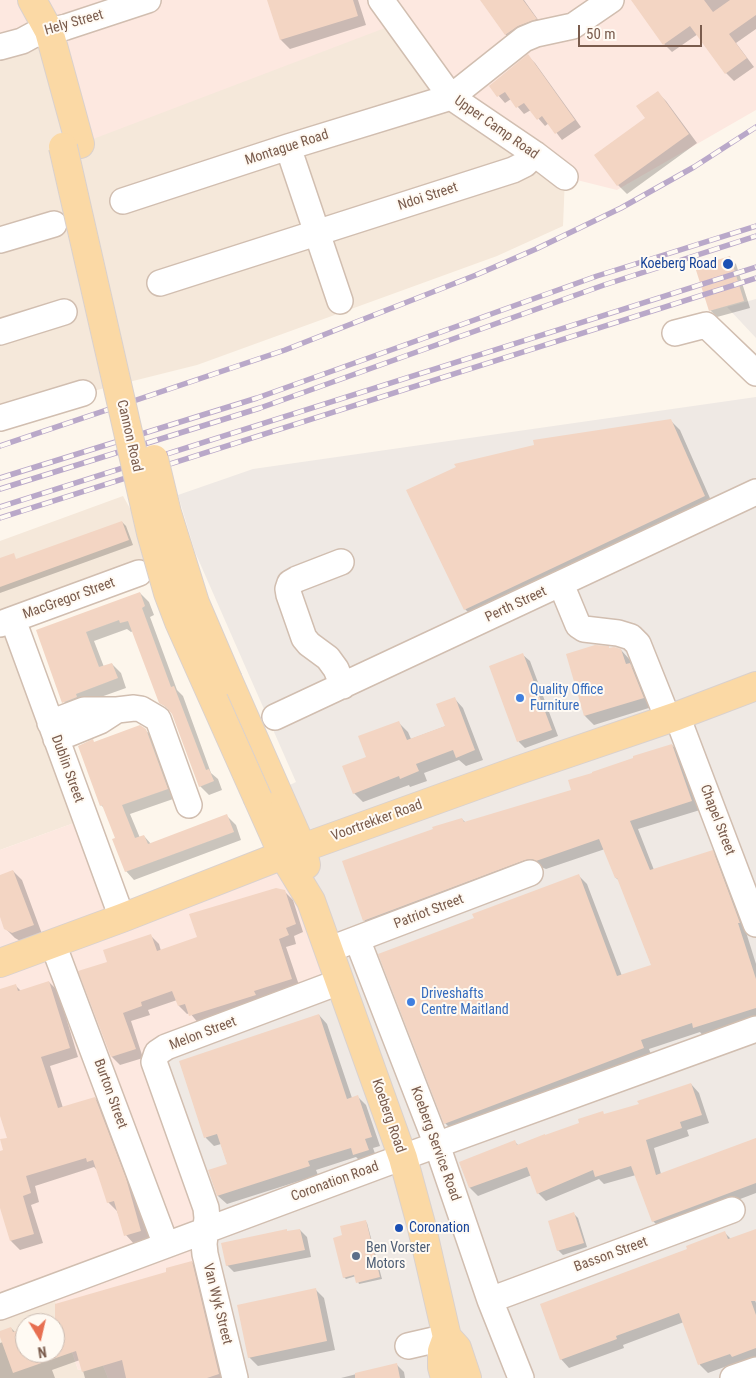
<!DOCTYPE html>
<style>
body{margin:0}
#map{position:relative;width:756px;height:1378px;overflow:hidden;background:#fdf6ec;font-family:"Roboto Condensed",sans-serif}
canvas{display:block}
.north{position:absolute;left:15px;top:1313px;width:50px;height:50px;box-sizing:border-box;background:#fffaf3;border:1px solid #cabbb1;border-radius:50%;rotate:171deg;font-size:14px;font-weight:700;line-height:20px;text-align:center;color:#7a5c4d}
.north::after{content:'';display:block;margin:auto;width:18px;height:22px;background:#e76f51;clip-path:polygon(50% 0,100% 100%,50% 72%,0 100%)}
.scale{position:absolute;left:578px;top:25px;width:124px;height:22px;box-sizing:border-box;border:2px solid #7a5c4d;border-top:0;padding-left:6px;font-size:15px;line-height:18px;white-space:nowrap;color:#7a5c4d;-webkit-text-stroke:4px #fffaf3;paint-order:stroke}
</style>
<div id="map">
<canvas width="756" height="1378"></canvas>
<div class="north">N</div>
<div class="scale">50 m</div>
</div>
<script>
const g = document.querySelector('canvas').getContext('2d');
g.lineJoin = 'round';
function fillPath(path, color) {
  g.fillStyle = color;
  g.fill(path, 'evenodd');
}
function poly(rows) {
  const path = new Path2D();
  for (const r of rows) {
    path.moveTo(r[0], r[1]);
    for (let i = 2; i < r.length; i += 2) path.lineTo(r[i], r[i + 1]);
  }
  return path;
}
function trace(path, color, width, dash) {
  g.strokeStyle = color;
  g.lineWidth = width;
  g.lineCap = dash ? 'butt' : 'round';
  g.setLineDash(dash || []);
  g.stroke(path);
}
function drawText(font, color, halo, rows, align = 'center') {
  g.font = font + ' "Roboto Condensed",sans-serif';
  g.lineWidth = 4;
  g.setLineDash([]);
  g.textBaseline = 'middle';
  g.strokeStyle = halo;
  g.fillStyle = color;
  for (const [text, x, y, turn = 0] of rows) {
    g.save();
    g.translate(x, y);
    g.rotate((+turn || 0) * Math.PI / 180);
    g.textAlign = isNaN(turn) ? turn : align;
    if (halo) g.strokeText(text, 0, 0);
    g.fillText(text, 0, 0);
    g.restore();
  }
}
const residential = poly([
 [398,23,565,177,563,226,497,256,197,365,93,391,0,419,0,47],
 [123,496,132,512,144,562,13,620,85,819,0,850,0,541],
 [51,1288,78,1370,102,1363,108,1378,0,1378,0,1307],
 [25,1323,55,1323,55,1353,25,1353]
]);
const commercial = poly([
 [0,0,756,0,756,110,617,190,565,177,451,97,398,23,80,144,49,31,0,47],
 [85,819,122,918,302,848,339,982,206,1208,235,1378,108,1378,102,1363,78,1370,51,1288,0,1307,0,850]
]);
const industrial = poly([
 [756,299,756,338,727,307],
 [756,397,756,1378,235,1378,157,1053,339,982,277,791,296,782,195,552,178,495,253,469]
]);
const shadow = poly([
 [269,0,358,0,366,25,290,49,281,40],
 [481,0,524,0,544,28,515,43,506,35],
 [632,0,756,0,756,29,736,43,754,67,734,81,726,73,698,34,672,52,664,44],
 [528,56,535,63,581,127,562,140,549,123,545,126,531,110,524,114,511,99,505,103,490,86],
 [657,92,666,101,697,143,627,194,618,185,596,155,647,118],
 [729,258,736,264,750,308,717,317,710,310],
 [671,421,680,430,713,505,474,618,465,609],
 [122,522,126,526,133,545,0,593,0,567],
 [140,593,149,602,154,615,150,617,177,690,183,696,211,773,218,779,222,790,209,795,200,786,173,713,160,702,133,631,131,632,127,629,94,641,104,667,112,664,121,673,126,688,84,703,73,711,64,702,37,631],
 [610,649,621,650,630,660,632,667,639,673,652,707,594,725,585,716,568,654],
 [523,655,530,661,558,736,525,748,519,742,491,666],
 [454,698,463,708,483,760,466,766,459,760,424,773,427,781,410,787,409,785,363,802,354,793,367,757,399,723,408,732,411,739,446,726],
 [145,730,155,739,176,798,130,814,140,838,144,836,151,844,227,816,236,825,241,840,134,880,126,871,116,839,105,809,101,805,80,746],
 [672,745,681,754,700,810,638,829,654,870,712,852,721,860,748,931,746,932,756,964,756,1019,703,1036,700,1032,649,1049,652,1057,454,1132,445,1123,475,919,579,876,587,884,622,976,652,966,620,881,616,878,605,849,546,869,541,867,534,868,373,929,364,920,462,819,466,823,573,791],
 [13,871,22,880,42,934,22,942,15,938,5,928,0,914,0,876],
 [284,891,293,900,303,932,294,936,296,944,286,947,300,988,199,1024,190,1013,187,1014,179,1006,177,1000,148,1010,150,1015,131,1021,143,1058,120,1065,112,1057,108,962,151,936,159,944,161,951,199,938],
 [49,982,58,991,78,1057,50,1066,63,1108,95,1098,104,1108,134,1188,150,1240,135,1245,126,1235,117,1211,108,1202,97,1170,94,1167,35,1186,39,1202,31,1205,43,1243,20,1250,11,1241,0,1204,0,1152,5,1150,8,1139,0,1112,0,990,15,985,21,991],
 [319,1015,327,1024,352,1098,358,1097,366,1105,380,1146,373,1148,377,1159,363,1164,356,1157,316,1170,318,1175,227,1204,218,1196,209,1171,228,1165,221,1144,214,1146,206,1138,180,1062],
 [691,1084,699,1093,709,1123,687,1130,689,1136,654,1148,661,1174,756,1139,756,1193,661,1229,653,1221,636,1175,604,1184,599,1179,546,1201,538,1193,532,1175,478,1196,470,1188,460,1163,515,1142,519,1146,605,1115,640,1105],
 [574,1214,578,1218,587,1247,563,1255,558,1250],
 [365,1221,367,1223,382,1279,359,1284,356,1276,346,1279,344,1277,344,1236],
 [300,1230,307,1237,311,1257,234,1272,227,1265,288,1232],
 [756,1230,756,1274,747,1277,756,1303,756,1359,741,1365,738,1362,708,1373,700,1365,684,1322,623,1345,624,1348,569,1368,561,1359,688,1250,725,1233,731,1239],
 [192,1262,200,1271,226,1378,85,1378,80,1360,52,1370,55,1378,0,1378,0,1343,3,1342,0,1332,11,1328,15,1332,25,1329,25,1353,55,1353,55,1323,42,1323,68,1314],
 [315,1289,324,1298,335,1350,258,1366,249,1357],
 [396,1364,404,1372,405,1378,341,1378]
]);
const building = poly([
 [267,0,353,0,358,16,280,40],
 [480,0,523,0,537,19,518,26,505,35],
 [631,0,704,0,713,12,730,0,756,0,756,15,729,34,747,58,725,74,690,26,663,45],
 [528,54,575,120,555,134,542,116,537,120,524,103,516,108,505,92,497,97,489,86],
 [658,91,689,134,617,186,594,155,645,118,636,106],
 [730,256,744,301,709,311,695,267],
 [671,419,705,496,464,610,406,490,456,467,454,464,534,445,533,440],
 [122,521,129,540,0,587,0,558,14,553,16,559],
 [140,592,145,606,142,608,171,687,174,686,206,770,209,769,214,781,199,787,172,714,166,707,159,703,128,621,120,623,119,620,86,632,99,667,112,663,118,678,76,694,77,697,62,703,36,630],
 [595,645,609,646,609,648,614,647,621,649,626,664,630,663,644,698,584,716,566,654],
 [523,653,552,730,517,742,489,666],
 [455,697,475,750,456,758,453,750,416,764,419,771,400,779,399,776,353,794,342,766,366,757,358,736,399,721,407,740,445,726,436,704],
 [140,725,146,729,168,789,122,805,135,838,144,835,148,844,227,814,234,832,125,872,112,839,115,838,102,805,100,806,78,746,93,739,94,742],
 [672,744,692,801,630,821,650,870,713,850,740,923,738,923,756,979,756,1008,693,1028,692,1023,641,1040,644,1048,444,1124,378,954,474,918,472,914,579,874,617,976,651,965,617,878,615,878,599,839,536,861,532,859,525,860,363,921,342,861,433,829,432,827,462,818,464,822,571,790,568,780,592,773,592,772,633,758,633,756],
 [13,870,34,925,12,933,4,929,0,917,0,875],
 [276,888,285,890,296,924,286,928,289,935,279,939,292,979,254,991,256,995,189,1016,185,1004,178,1006,172,991,141,1002,142,1006,123,1013,136,1049,111,1057,78,971,107,962,103,950,151,934,157,951,197,937,189,914],
 [49,981,70,1048,41,1057,58,1108,95,1097,126,1178,141,1231,124,1236,114,1201,107,1203,93,1160,87,1162,86,1158,26,1176,31,1193,23,1196,34,1234,10,1241,0,1208,0,1151,3,1150,0,1139,7,1138,0,1116,0,989,16,984,18,991],
 [319,1014,347,1099,358,1095,372,1137,365,1139,369,1150,353,1155,351,1148,308,1161,310,1166,217,1196,208,1170,227,1164,217,1134,204,1138,179,1061],
 [691,1083,702,1115,680,1122,682,1128,646,1140,656,1175,756,1138,756,1183,652,1222,631,1166,595,1177,593,1170,537,1194,527,1167,469,1188,459,1162,515,1140,517,1145,545,1134,545,1135,579,1123,578,1119,603,1111,604,1114,639,1104,637,1101],
 [574,1212,584,1243,557,1251,548,1221],
 [366,1220,380,1277,356,1283,354,1275,343,1278,333,1238,342,1235,340,1226],
 [287,1229,287,1231,300,1229,305,1250,226,1266,221,1243],
 [756,1229,756,1301,751,1301,756,1315,756,1348,732,1357,730,1354,698,1365,679,1313,616,1336,617,1339,560,1360,540,1304,687,1249,686,1246,725,1231,728,1239],
 [192,1261,219,1374,207,1378,126,1378,122,1360,82,1372,76,1351,13,1373,0,1337,0,1331,11,1327,13,1332,25,1328,25,1353,55,1353,55,1304,166,1272,166,1268],
 [316,1288,327,1341,248,1358,237,1305],
 [397,1363,400,1378,355,1378,355,1373]
]);
const minor = poly([
 [381,0,451,97,535,154,565,177],
 [0,47,22,41,33,35,66,27,148,0],
 [288,147,340,301],
 [123,201,288,147,451,97,524,39,536,34,573,26,611,0],
 [0,240,54,224],
 [160,283,513,170,525,164,535,154],
 [0,332,64,312],
 [675,333,706,325,756,373],
 [0,418,83,393],
 [341,562,297,579,290,583,288,589,289,595,304,638,309,644,328,658,336,669,343,686],
 [561,584,578,625,584,629,618,633,631,637,638,644,668,719],
 [13,620,122,918],
 [0,624,139,573],
 [117,710,134,708,141,709,158,719,189,805],
 [677,716,756,924],
 [275,717,756,492],
 [50,723,84,710,117,710,100,721,56,739],
 [357,939,437,1145,490,1300,521,1378],
 [53,944,166,1245],
 [341,945,530,873],
 [490,1300,732,1210],
 [0,1307,384,1164,756,1029],
 [408,1346,447,1337],
 [235,1378,205,1254,204,1244,207,1218,206,1208,154,1062,157,1053,166,1047,339,982],
 [733,1378,756,1370]
]);
const major = poly([
 [32,0,49,31,80,144],
 [228,680,302,848,306,865],
 [258,799,283,855,311,901,403,1158,421,1224,447,1337,457,1348,467,1378],
 [0,963,122,918,283,855,519,770,677,716,756,686],
 [445,1378,442,1367,442,1351,447,1337]
]);
const rail = poly([
 [0,446,285,350,476,275,536,249,621,208,694,167,756,127],
 [0,478,257,398,597,276,756,226],
 [0,489,260,408,604,285,756,236],
 [0,507,756,267],
 [0,518,756,278]
]);
const majorBridge = poly([
 [63,147,151,533,168,593,179,622,258,799],
 [154,459,167,513,195,603,228,680]
]);
const markers = [
 [728,264,6,"#1a4fb4"],
 [520,698,5,"#3f7fe0"],
 [411,1002,5,"#3f7fe0"],
 [399,1228,5,"#1a4fb4"],
 [356,1256,5,"#5c6f8a"]
];
const streetNames = [
 ["Hely Street",74,23,-16],
 ["Upper Camp Road",496,128,35],
 ["Montague Road",287,148,-18],
 ["Ndoi Street",428,197,-18],
 ["Cannon Road",129,436,77],
 ["MacGregor Street",69,599,-20],
 ["Perth Street",516,605,-25],
 ["Dublin Street",67,769,70],
 ["Chapel Street",717,820,69],
 ["Voortrekker Road",377,821,-20],
 ["Patriot Street",429,912,-21],
 ["Melon Street",203,1034,-21],
 ["Burton Street",110,1094,70],
 ["Koeberg Road",388,1116,71],
 ["Koeberg Service Road",435,1144,70],
 ["Coronation Road",335,1182,-20],
 ["Basson Street",611,1255,-20],
 ["Van Wyk Street",217,1304,76]
];
const transitNames = [
 ["Koeberg Road",717,264],
 ["Coronation",409,1228,"left"]
];
const shopNames = [
 ["Quality Office",530,690],
 ["Furniture",530,706],
 ["Driveshafts",421,994],
 ["Centre Maitland",421,1010]
];
const serviceNames = [
 ["Ben Vorster",366,1248],
 ["Motors",366,1264]
];
fillPath(residential, '#f5e8da');
fillPath(commercial, '#fde8e0');
fillPath(industrial, '#efe9e4');
fillPath(shadow, '#0003');
fillPath(building, '#f3d5c3');
trace(minor, '#d1beb0', 28);
trace(major, '#dad1cd', 30);
trace(minor, '#fff', 25);
trace(major, '#fbd9a5', 28);
trace(rail, '#b9a8c9', 5.5);
trace(rail, '#fffaf3', 4, [11]);
trace(majorBridge, '#dad1cd', 30, []);
trace(majorBridge, '#fbd9a5', 28);
for (const [x, y, r, color] of markers) {
  const dot = new Path2D();
  dot.arc(x, y, r, 0, 2 * Math.PI);
  g.fillStyle = color;
  g.fill(dot);
  trace(dot, '#fffaf3', 2);
}
drawText('14px', '#7a5c4d', '#fffaf3', streetNames);
drawText('14px', '#164399', '#fffaf3', transitNames, 'right');
drawText('14px', '#366cbe', '#fffaf3', shopNames, 'left');
drawText('14px', '#4e5e75', '#fffaf3', serviceNames, 'left');
</script>
